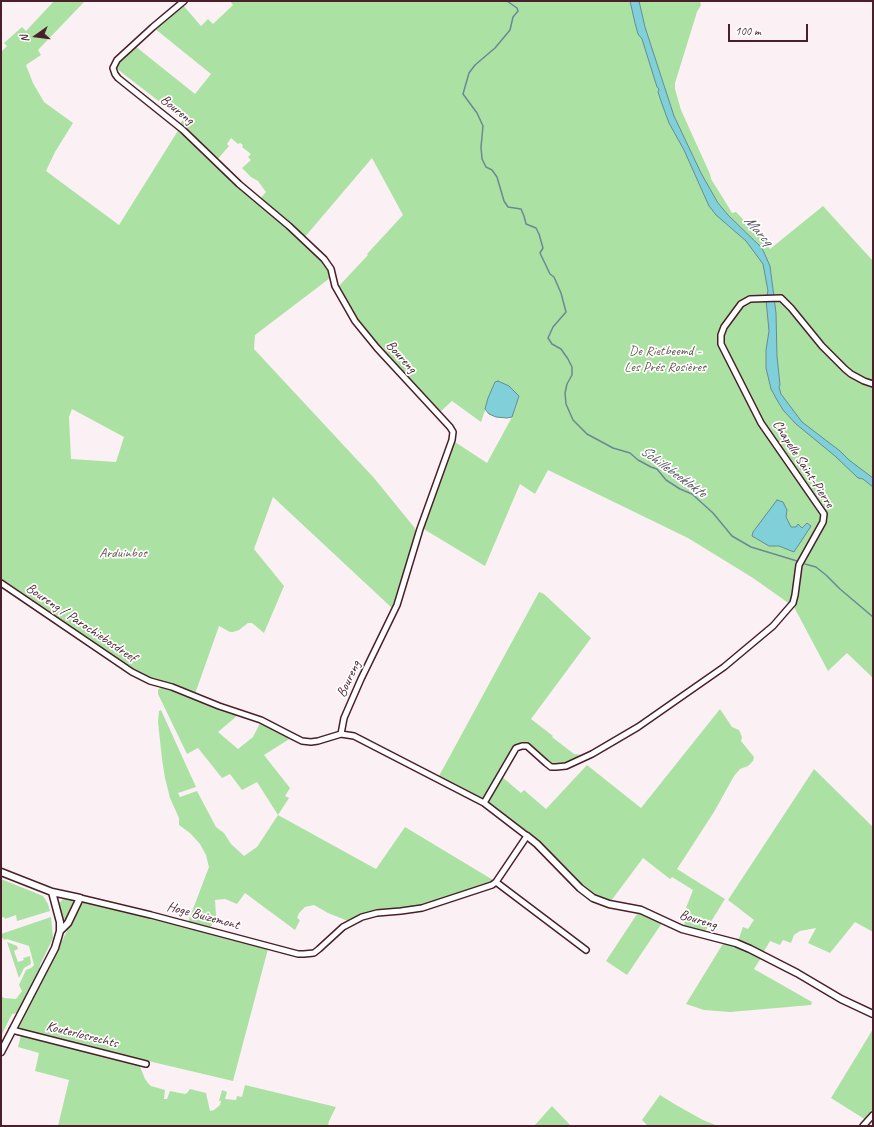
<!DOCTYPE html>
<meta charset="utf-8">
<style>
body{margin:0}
#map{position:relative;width:874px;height:1127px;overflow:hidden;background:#fbf0f3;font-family:Caveat,sans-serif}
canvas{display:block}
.frame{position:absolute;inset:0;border:2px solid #4a1f2b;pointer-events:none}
.north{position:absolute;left:16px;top:16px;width:40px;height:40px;-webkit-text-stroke:3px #fff;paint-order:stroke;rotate:256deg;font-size:11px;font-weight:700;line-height:16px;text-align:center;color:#4a1f2b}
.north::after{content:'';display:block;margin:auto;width:14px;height:18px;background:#4a1f2b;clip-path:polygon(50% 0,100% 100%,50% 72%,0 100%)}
.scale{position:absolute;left:728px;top:24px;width:80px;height:18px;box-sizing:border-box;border:2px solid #4a1f2b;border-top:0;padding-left:5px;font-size:12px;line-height:14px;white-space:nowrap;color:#4a1f2b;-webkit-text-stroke:3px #fff;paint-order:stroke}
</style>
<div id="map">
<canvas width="874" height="1127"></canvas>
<div class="frame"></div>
<div class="north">N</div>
<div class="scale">100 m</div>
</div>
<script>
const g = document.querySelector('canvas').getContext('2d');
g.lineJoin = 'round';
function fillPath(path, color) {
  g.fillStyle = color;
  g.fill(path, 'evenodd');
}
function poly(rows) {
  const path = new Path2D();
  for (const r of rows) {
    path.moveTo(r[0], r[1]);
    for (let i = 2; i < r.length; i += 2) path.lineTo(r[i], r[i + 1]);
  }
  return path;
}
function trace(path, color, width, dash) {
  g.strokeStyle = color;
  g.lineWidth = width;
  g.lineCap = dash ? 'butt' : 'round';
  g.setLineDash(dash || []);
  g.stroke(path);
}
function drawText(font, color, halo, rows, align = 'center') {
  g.font = font + ' Caveat,sans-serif';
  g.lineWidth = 3.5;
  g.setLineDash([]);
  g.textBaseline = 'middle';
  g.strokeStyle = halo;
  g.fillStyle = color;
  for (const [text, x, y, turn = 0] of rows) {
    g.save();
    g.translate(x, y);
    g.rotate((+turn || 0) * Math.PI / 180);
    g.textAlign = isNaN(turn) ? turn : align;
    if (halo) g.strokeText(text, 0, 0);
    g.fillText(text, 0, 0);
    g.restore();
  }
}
const green = poly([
 [54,1,85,1,38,50,41,55,26,65,33,83,44,102,73,123,55,152,46,171,119,225,179,129,230,179,319,257,329,271,330,278,255,335,254,349,374,478,414,527,416,532,392,608,273,497,254,549,284,586,264,633,252,623,248,623,239,630,233,632,230,632,219,626,195,694,172,684,153,679,133,669,1,579,1,52,7,46,4,43,22,27,26,31],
 [72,409,124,437,116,462,71,459,69,417],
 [230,1,700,1,701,5,697,12,675,83,675,89,681,110,710,174,711,179,723,198,732,213,736,212,763,240,770,249,823,206,873,261,873,678,847,653,828,671,794,607,753,578,688,538,548,470,535,494,520,484,485,566,422,528,453,442,455,442,487,463,512,417,519,396,495,382,481,422,452,401,439,413,377,343,359,322,345,301,338,287,368,255,367,254,403,215,372,158,304,238,259,200,266,192,258,181,251,177,242,168,251,160,248,157,251,154,242,147,243,145,240,143,238,144,231,138,227,144,229,146,217,160,179,125,183,120,116,68,121,60,135,46,195,94,211,74,154,28,183,5,201,26,208,19,213,24,233,5],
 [539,592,544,594,591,638,531,719,553,736,552,737,574,754,583,755,583,756,569,762,555,764,548,762,528,745,521,742,514,747,501,776,521,793,524,790,546,809,587,765,641,808,720,709,732,727,739,730,742,737,741,741,754,757,753,761,748,766,740,769,734,776,714,812,677,869,725,899,704,933,683,928,689,909,686,908,693,890,672,877,670,879,643,858,611,901,600,898,588,891,547,850,526,832,484,799,439,776],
 [160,688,167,688,238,715,218,732,238,749,253,737,260,723,291,738,264,755,290,788,285,796,289,798,278,815,376,869,405,827,493,880,489,884,437,901,406,908,372,911,348,921,328,913,314,905,305,907,299,913,297,918,300,920,295,930,245,893,237,904,225,899,215,900,216,915,210,929,188,922,209,867,206,855,200,844,190,833,179,825,179,818,170,798,165,778,162,759,158,722,159,711,161,710,196,787,178,793,180,797,197,791,216,827,224,833,231,844,244,856,257,847,278,815,257,782,242,790,230,774,222,778,198,748,187,754,158,694,158,690],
 [814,769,873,827,873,932,855,922,830,953,808,943,816,928,800,931,794,935,791,943,783,940,780,945,770,941,763,953,738,941,743,927,748,929,754,920,728,900],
 [1,879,43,896,48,904,50,911,17,921,16,915,5,919,4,917,1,918],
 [64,898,72,899,75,903,65,920,62,918,59,903],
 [83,900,228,937,268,949,233,1081,72,1043,17,1028],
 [639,911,662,923,627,975,606,961],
 [51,917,53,938,40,965,39,972,17,1013,12,1014,1,1036,1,996,4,998,16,999,22,991,19,985,26,970,31,968,34,965,29,946,7,939,4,940,3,938,1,938,1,934],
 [7,942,17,946,18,949,14,951,18,962,24,960,23,958,30,956,31,964,24,968,19,978],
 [724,942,736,945,761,958,754,969,812,1002,811,1005,730,1012,704,1010,686,1004],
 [873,1029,873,1112,866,1120,831,1098],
 [21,1035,139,1064,145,1079,148,1083,151,1086,165,1090,164,1099,167,1099,170,1091,185,1094,187,1093,190,1089,206,1093,210,1111,214,1110,220,1105,221,1101,219,1101,222,1090,227,1092,225,1099,236,1100,237,1096,242,1097,245,1085,336,1107,329,1121,328,1126,58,1126,69,1080,35,1071,39,1053,18,1047],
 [660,1095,676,1105,703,1120,718,1126,648,1126,642,1120],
 [552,1106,571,1126,534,1126]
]);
const water = poly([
 [630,1,639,1,645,27,674,116,701,173,718,203,728,215,762,248,770,266,776,313,777,356,780,385,779,387,781,394,802,422,840,451,849,460,873,478,873,487,863,479,858,478,835,456,796,424,783,410,777,400,771,389,766,368,766,350,769,331,766,300,768,291,763,264,746,241,716,215,709,206,684,150,669,123,662,104,658,92,659,89,657,87,642,39,638,34,635,23,630,1],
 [498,381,509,386,519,396,512,417,507,418,496,417,489,414,485,409,488,398,495,382,498,381],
 [777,500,783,502,787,510,786,517,791,527,796,527,798,524,802,528,807,523,811,526,794,552,779,546,769,546,752,536,753,532,777,500]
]);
const stream = poly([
 [507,1,517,8,518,11,513,17,510,30,495,48,475,65,469,73,463,94,477,113,483,126,481,147,482,159,486,167,492,170,497,177,504,201,508,207,521,209,524,216,526,224,536,228,539,234,543,248,540,253,550,274,554,277,561,293,566,312,553,327,548,338,552,344,561,349,568,359,572,367,572,375,567,384,565,393,566,404,573,420,587,434,613,448,630,453,638,460,651,467,657,469,666,480,680,489,692,494,713,513,732,536,751,547,797,561],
 [805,564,816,567,826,575,840,589,873,617]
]);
const minor = poly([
 [184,1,153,27,117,60,113,68,115,74,118,78,183,130,239,184,289,226,324,259,331,269,335,286,355,321,377,348,450,427,453,432,452,440,420,529,397,605,361,679,344,718,341,734],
 [1,583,132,672,150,681,172,687,219,706,261,720,294,737,302,741,311,742,318,741,341,734,354,736,484,803,527,836,496,882,492,885,422,908,401,911,377,913,362,917,343,927,319,949,314,953,304,954,298,954,151,915,80,898],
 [484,803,516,748,522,746,527,746,546,763,551,767,556,767,566,766,592,754,638,727,724,667,773,626,793,603,795,595,799,565,823,522,824,514,761,423,721,344,721,335,724,327,741,304,750,299,781,298,791,308,822,346,845,369,851,374,864,381,873,384],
 [496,882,586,950],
 [12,1030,146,1064],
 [863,1126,873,1115]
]);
const tertiary = poly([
 [527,836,537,844,580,888,593,898,609,904,641,910,682,929,736,943,750,949,797,973,841,999,873,1014],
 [1,872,52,892,80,898,68,923,60,931],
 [1,1052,55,948,60,931,60,922,52,892]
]);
const streetNames = [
 ["Boureng",177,110,39],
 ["Boureng",401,357,48],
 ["Chapelle Saint-Pierre",803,464,57],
 ["Boureng / Parochiebosdreef",81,623,34],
 ["Boureng",349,679,-65],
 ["Hoge Buizemont",203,916,15],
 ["Boureng",698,920,17],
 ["Kouterlosrechts",82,1035,14]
];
const parkNames = [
 ["De Rietbeemd -",665,351],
 ["Les Prés Rosières",665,367],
 ["Arduinbos",123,553]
];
const waterNames = [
 ["Marcq",758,231,48],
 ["Schillebeeklokte",673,472,36]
];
fillPath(green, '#abe2a4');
fillPath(water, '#80d0da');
trace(water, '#6a8994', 1);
trace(stream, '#6a8994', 1.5);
trace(minor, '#4a1f2b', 8);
trace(tertiary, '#4a1f2b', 9);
trace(minor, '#fff', 5);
trace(tertiary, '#fff', 6);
drawText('14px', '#4a1f2b', '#fff', streetNames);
drawText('14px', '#675a4f', '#fff', parkNames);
drawText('italic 15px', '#5a5460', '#fff', waterNames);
</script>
